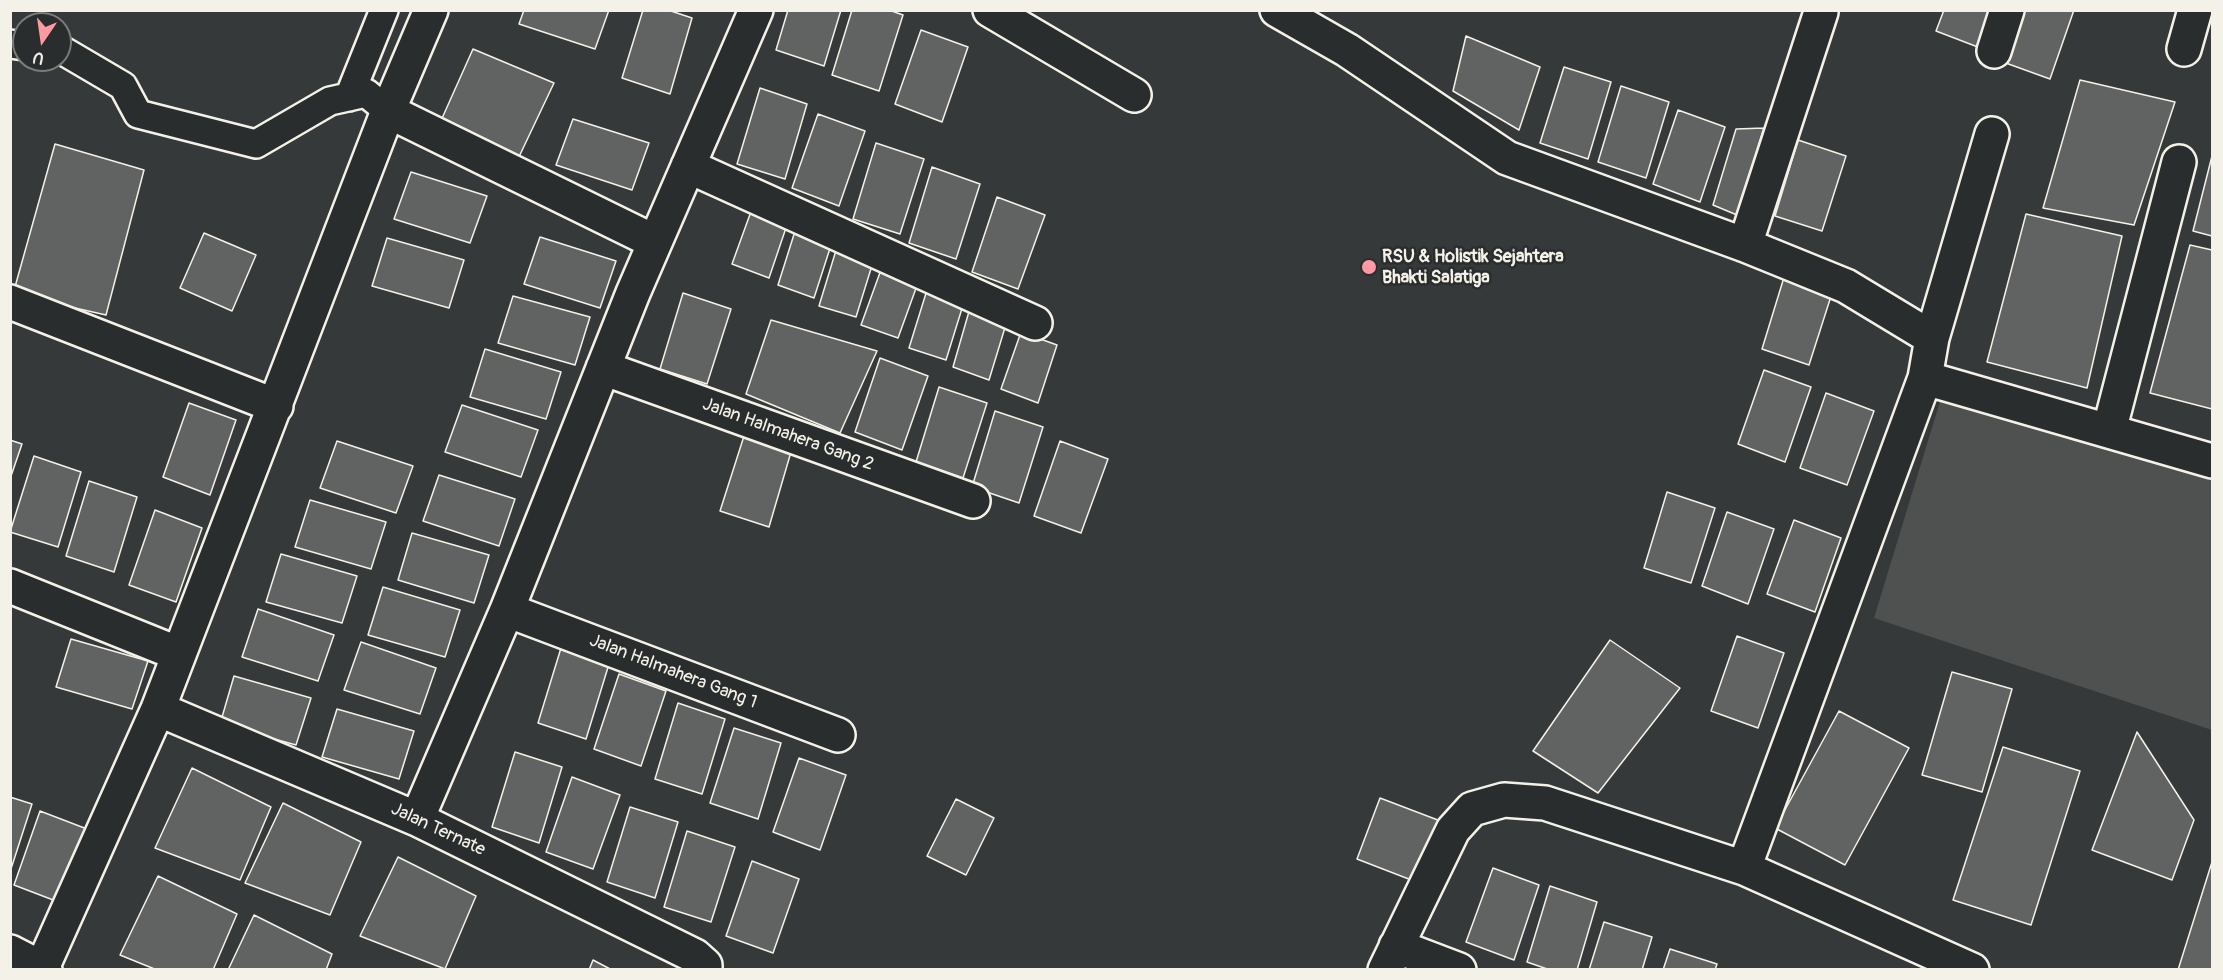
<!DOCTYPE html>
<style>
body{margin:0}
#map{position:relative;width:2223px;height:980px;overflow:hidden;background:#363939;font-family:Pangolin,sans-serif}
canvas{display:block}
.frame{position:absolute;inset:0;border:12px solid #f4f1e8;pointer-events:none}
.north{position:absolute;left:12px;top:12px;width:60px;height:60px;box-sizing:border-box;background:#2a2d2e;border:2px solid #7b7b78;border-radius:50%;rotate:193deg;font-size:16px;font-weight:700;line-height:24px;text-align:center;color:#f4f1e8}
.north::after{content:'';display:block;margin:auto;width:21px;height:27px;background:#ff9aa2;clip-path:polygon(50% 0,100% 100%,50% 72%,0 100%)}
</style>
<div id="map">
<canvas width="2223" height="980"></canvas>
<div class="frame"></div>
<div class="north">U</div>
</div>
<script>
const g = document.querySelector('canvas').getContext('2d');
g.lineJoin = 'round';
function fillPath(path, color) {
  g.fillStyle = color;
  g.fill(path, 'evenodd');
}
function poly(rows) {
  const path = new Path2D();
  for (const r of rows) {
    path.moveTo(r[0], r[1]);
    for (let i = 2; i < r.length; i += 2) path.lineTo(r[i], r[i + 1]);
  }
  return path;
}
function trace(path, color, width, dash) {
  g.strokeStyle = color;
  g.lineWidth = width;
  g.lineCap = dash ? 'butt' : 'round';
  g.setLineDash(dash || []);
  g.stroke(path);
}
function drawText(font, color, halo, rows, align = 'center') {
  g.font = font + ' Pangolin,sans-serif';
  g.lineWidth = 5;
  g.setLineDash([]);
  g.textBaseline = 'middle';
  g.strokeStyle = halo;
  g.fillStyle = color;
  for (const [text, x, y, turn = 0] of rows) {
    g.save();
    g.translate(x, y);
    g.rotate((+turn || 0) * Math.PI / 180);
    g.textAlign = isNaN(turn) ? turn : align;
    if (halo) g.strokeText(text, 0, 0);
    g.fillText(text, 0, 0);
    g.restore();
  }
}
const green = poly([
 [1942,395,2212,474,2212,730,1874,618]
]);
const building = poly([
 [524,10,609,10,595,49,519,24,524,10],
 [643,10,668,10,692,18,670,94,622,78,643,10],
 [788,10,841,10,824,66,776,50,788,10],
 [852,10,889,10,903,15,879,91,832,75,852,10],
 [1944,10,1997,10,1983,49,1936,31,1944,10],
 [2021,10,2074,10,2050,79,2003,62,2021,10],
 [921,30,968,47,942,122,895,104,921,30],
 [1466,36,1540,67,1519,130,1453,91,1466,36],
 [473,49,554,83,517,161,439,125,473,49],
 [1564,67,1611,82,1588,159,1540,143,1564,67],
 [2080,80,2175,102,2134,225,2043,208,2080,80],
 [1621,86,1669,102,1646,178,1598,162,1621,86],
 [760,88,807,104,785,179,737,164,760,88],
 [1678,110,1725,127,1700,202,1653,184,1678,110],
 [818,114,865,131,839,206,792,188,818,114],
 [573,119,649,143,632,190,556,165,573,119],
 [1764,128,1737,215,1713,205,1736,129,1764,128],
 [1798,140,1846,156,1822,231,1775,216,1798,140],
 [876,143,924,159,900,234,853,219,876,143],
 [55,144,144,170,106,315,13,294,55,144],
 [2212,156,2212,236,2193,231,2212,156],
 [932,167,980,184,956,259,909,243,932,167],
 [411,172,487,196,470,243,394,219,411,172],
 [997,197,1045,215,1018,289,972,272,997,197],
 [753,206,789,219,769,278,732,264,753,206],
 [2026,214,2122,236,2087,388,1987,362,2026,214],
 [796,228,833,239,814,298,778,285,796,228],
 [204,233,256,255,232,311,180,288,204,233],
 [540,237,616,261,600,308,524,284,540,237],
 [387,238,464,260,449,308,372,286,387,238],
 [2190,245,2212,250,2212,409,2150,393,2190,245],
 [837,247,874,259,856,317,819,306,837,247],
 [882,267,919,280,898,338,861,325,882,267],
 [1785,274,1833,290,1809,365,1762,349,1785,274],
 [927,290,964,302,946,360,909,348,927,290],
 [683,293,731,309,707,384,660,369,683,293],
 [513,296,590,317,575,365,498,343,513,296],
 [970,308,1007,321,989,380,953,367,970,308],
 [771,320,877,351,840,433,746,394,771,320],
 [1021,332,1057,345,1038,403,1001,389,1021,332],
 [485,349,561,372,546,419,470,397,485,349],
 [880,358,928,376,902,450,855,432,880,358],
 [1764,370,1811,387,1785,462,1738,444,1764,370],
 [939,387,987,403,963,478,916,462,939,387],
 [1826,393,1874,411,1847,485,1800,468,1826,393],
 [189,403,236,420,210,495,163,477,189,403],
 [462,405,538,430,521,477,445,452,462,405],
 [995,411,1043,427,1019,503,972,487,995,411],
 [744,436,791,452,769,527,720,511,744,436],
 [10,440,22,444,10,479,10,440],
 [337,441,413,466,396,513,320,488,337,441],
 [1060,441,1108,459,1081,533,1034,516,1060,441],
 [34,456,81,472,58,547,10,532,34,456],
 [439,475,515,499,499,546,423,521,439,475],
 [89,481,137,497,114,572,66,556,89,481],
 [1667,492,1715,508,1691,583,1644,568,1667,492],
 [310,500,386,522,371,569,295,547,310,500],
 [155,510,202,528,176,602,129,585,155,510],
 [1727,512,1774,529,1748,604,1702,586,1727,512],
 [1794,520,1841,538,1815,612,1767,594,1794,520],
 [412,533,489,555,474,603,398,580,412,533],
 [281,554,357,576,342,623,266,602,281,554],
 [383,587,460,610,445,657,368,635,383,587],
 [258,609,334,635,318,681,242,657,258,609],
 [1737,636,1784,653,1758,728,1711,711,1737,636],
 [71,639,148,661,132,709,56,687,71,639],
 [1610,640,1680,688,1598,793,1533,751,1610,640],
 [361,642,436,668,420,714,344,690,361,642],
 [561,648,609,664,586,739,538,723,561,648],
 [1952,672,2012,689,1982,792,1922,775,1952,672],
 [619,674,666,691,641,766,594,749,619,674],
 [234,676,311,698,296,745,220,724,234,676],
 [678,703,725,719,702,794,655,779,678,703],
 [337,709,414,731,399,779,322,757,337,709],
 [1839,711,1909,748,1845,865,1775,828,1839,711],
 [734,728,781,743,758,819,710,803,734,728],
 [2137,732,2194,820,2172,880,2092,850,2137,732],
 [2003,747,2080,771,2031,925,1953,900,2003,747],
 [515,752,562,767,539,843,492,827,515,752],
 [799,758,846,775,820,850,773,832,799,758],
 [192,768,271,807,240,880,155,848,192,768],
 [572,777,620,795,593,869,546,852,572,777],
 [10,797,32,804,10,872,10,797],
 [1380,798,1443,822,1419,883,1357,859,1380,798],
 [956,799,994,818,966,875,927,856,956,799],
 [283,803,361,842,330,915,245,883,283,803],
 [630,807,678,822,655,898,607,882,630,807],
 [40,811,87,829,61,903,14,885,40,811],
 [687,831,735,847,711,922,664,907,687,831],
 [398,857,476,896,445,969,360,936,398,857],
 [752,861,799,879,773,953,726,936,752,861],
 [2212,862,2212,970,2178,970,2212,862],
 [1493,868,1539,885,1514,960,1466,942,1493,868],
 [158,876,237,914,213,970,157,970,120,955,158,876],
 [1550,886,1597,902,1577,970,1550,970,1527,962,1550,886],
 [254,915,332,954,326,970,228,970,254,915],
 [1604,922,1652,937,1642,970,1589,970,1604,922],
 [1670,949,1717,964,1715,970,1663,970,1670,949],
 [593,960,612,970,589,970,593,960]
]);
const service = poly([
 [10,44,24,46],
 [60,49,123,86,138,114,256,144,330,101,366,93,388,111],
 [349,97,384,10]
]);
const minor = poly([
 [990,10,1134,95],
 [1277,10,1347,50,1507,158,1745,245,1846,286,1932,338,1925,378,2212,461],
 [2184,49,2195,10],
 [1994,51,2007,10],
 [388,111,655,242],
 [688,166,1035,323],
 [1745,245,1821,12],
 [10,302,276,406],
 [1932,338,1992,134],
 [603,368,973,501],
 [2109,431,2179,162],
 [10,586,179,654],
 [507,610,838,735],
 [158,709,417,819,695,956,705,965,705,970],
 [417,819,507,610,633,293,756,10],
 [1744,868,1925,378],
 [1396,946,1459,970],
 [10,952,45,970],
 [42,968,158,709,388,111,431,10],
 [1385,970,1453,830,1472,809,1504,800,1545,803,1744,868,1972,970]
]);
const markers = [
 [1369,267,8,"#ff9aa2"]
];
const poiNames = [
 ["RSU & Holistik Sejahtera",1382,257],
 ["Bhakti Salatiga",1382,278]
];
const streetNames = [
 ["Jalan Halmahera Gang 2",788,435,20],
 ["Jalan Halmahera Gang 1",673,672,21],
 ["Jalan Ternate",438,830,25]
];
fillPath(green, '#4e514f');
fillPath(building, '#616362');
trace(building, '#f4f1e8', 1.5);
trace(service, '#f4f1e8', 32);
trace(minor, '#f4f1e8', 38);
trace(service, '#2a2d2e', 27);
trace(minor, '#2a2d2e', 33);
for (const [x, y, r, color] of markers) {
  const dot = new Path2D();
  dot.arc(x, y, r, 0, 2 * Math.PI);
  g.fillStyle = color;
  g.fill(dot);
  trace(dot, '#2a2d2e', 2);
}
drawText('bold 18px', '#f4f1e8', '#2a2d2e', poiNames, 'left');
drawText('18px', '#f4f1e8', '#2a2d2e', streetNames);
</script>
